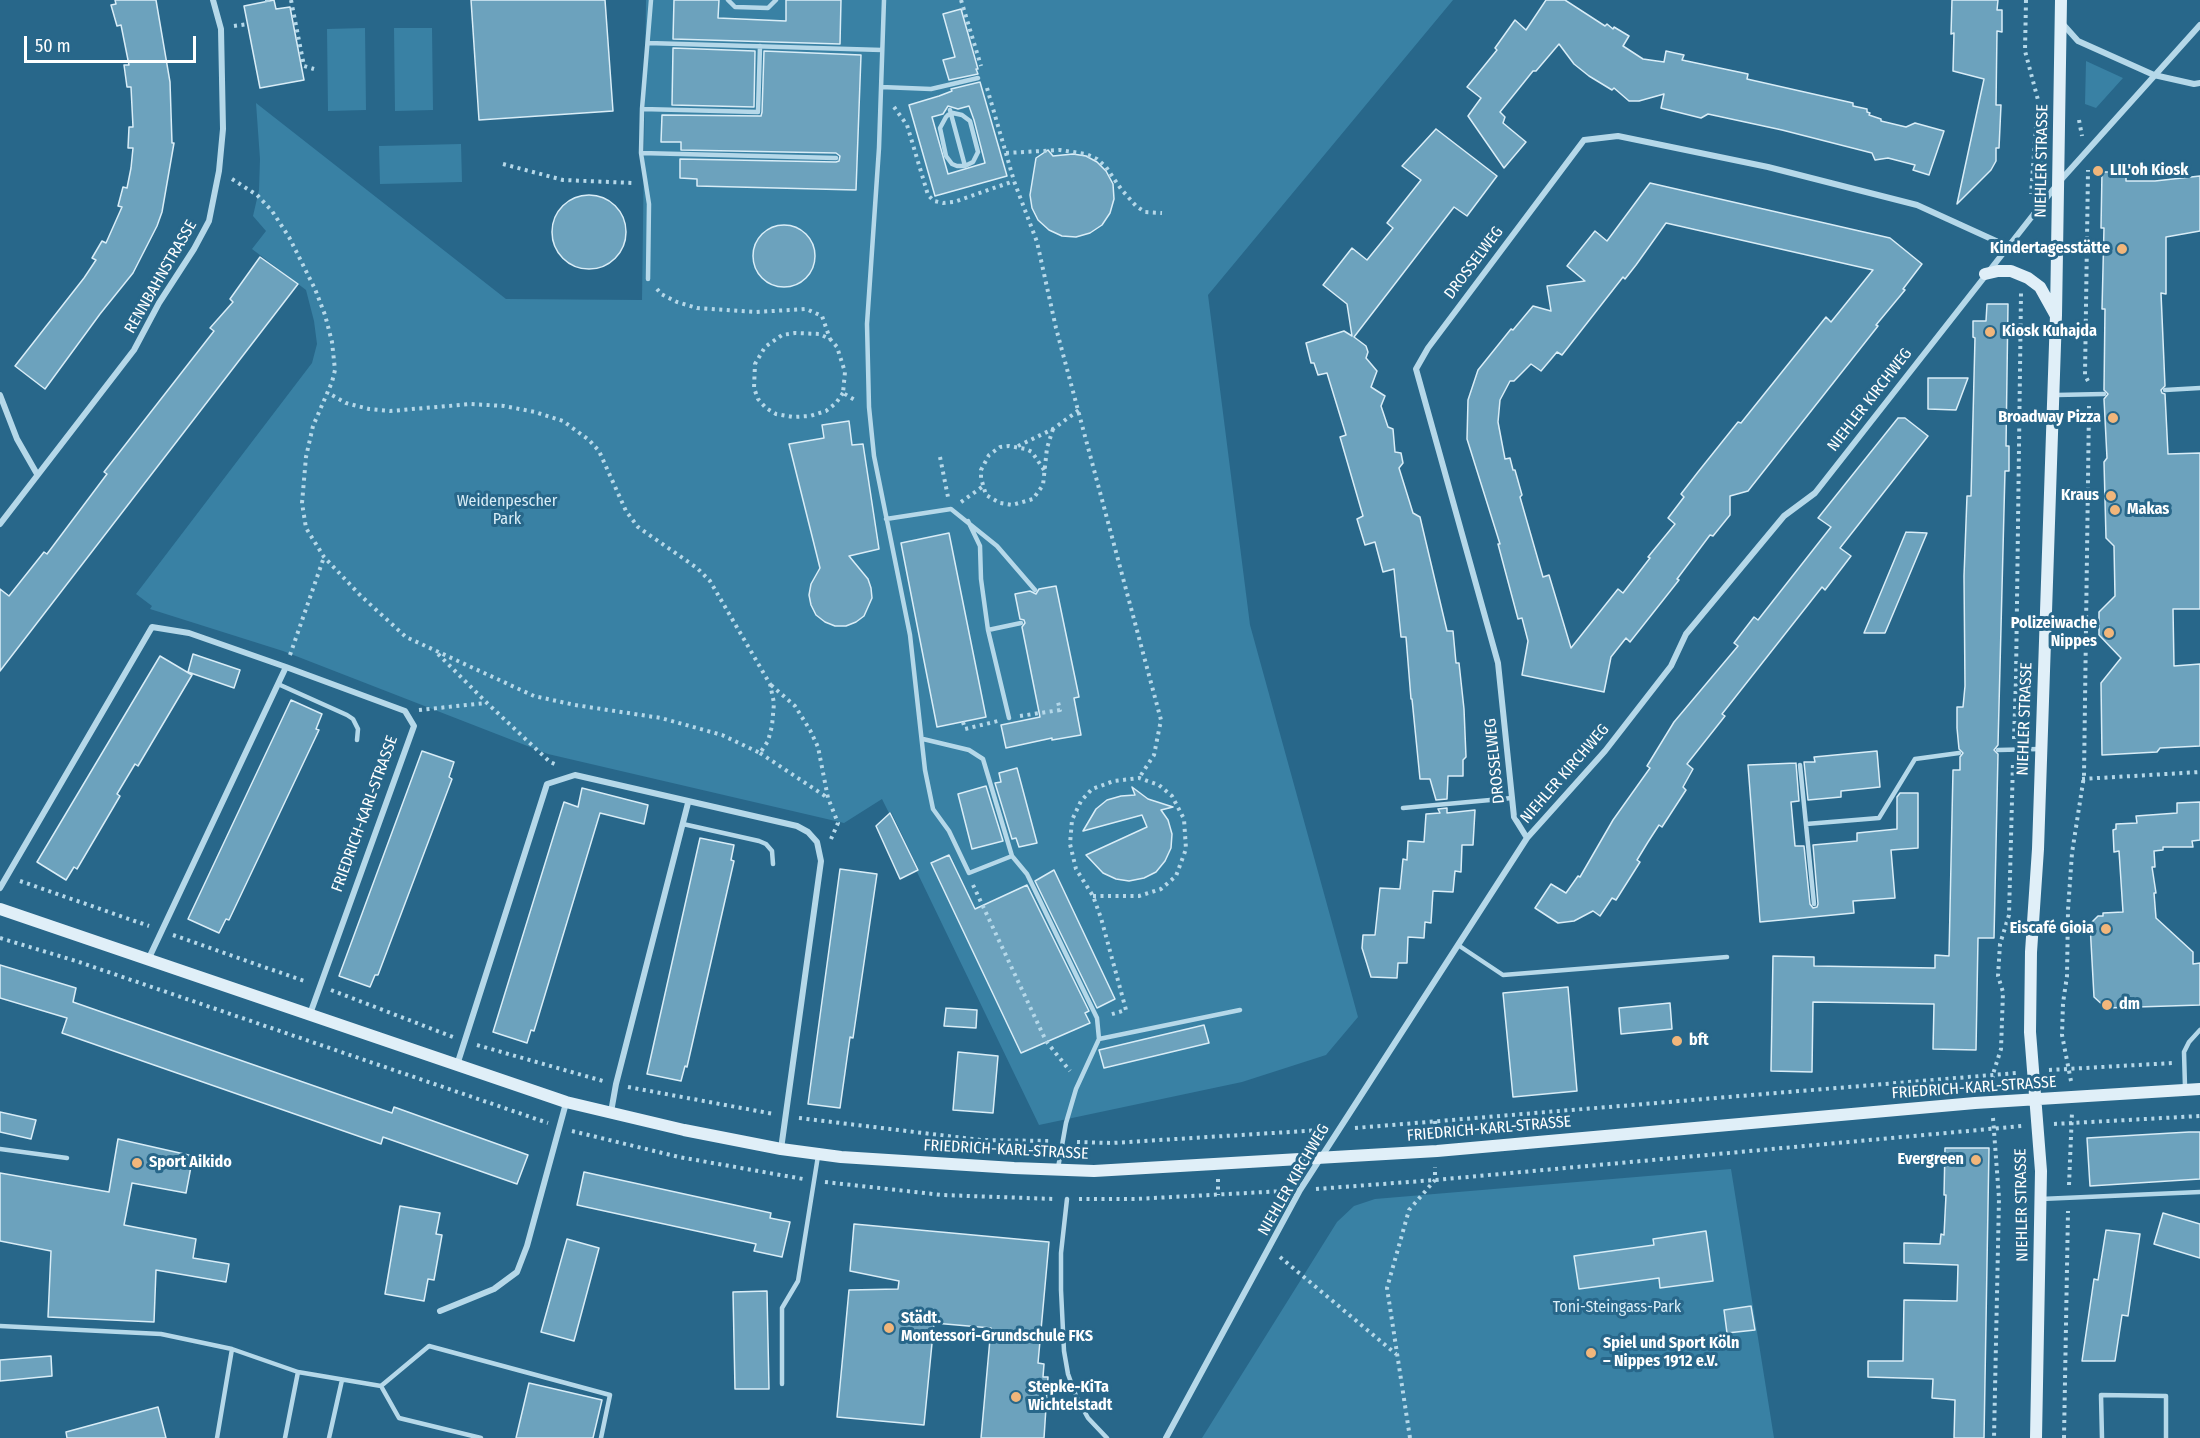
<!DOCTYPE html>
<meta charset="utf-8">
<style>
body{margin:0}
#map{position:relative;width:2200px;height:1438px;overflow:hidden;background:#28678a;font-family:"Fira Sans Condensed",sans-serif}
canvas{display:block}
.scale{position:absolute;left:24px;top:36px;width:172px;height:27px;box-sizing:border-box;border:3px solid #fff;border-top:0;padding-left:8px;font-size:18px;line-height:21px;white-space:nowrap;color:#fff;-webkit-text-stroke:4px #28678a;paint-order:stroke}
</style>
<div id="map">
<canvas width="2200" height="1438"></canvas>
<div class="scale">50 m</div>
</div>
<script>
const g = document.querySelector('canvas').getContext('2d');
g.lineJoin = 'round';
function fillPath(path, color) {
  g.fillStyle = color;
  g.fill(path, 'evenodd');
}
function poly(rows) {
  const path = new Path2D();
  for (const r of rows) {
    if (r.length === 3) {
      path.moveTo(r[0] + r[2], r[1]);
      path.arc(r[0], r[1], r[2], 0, 2 * Math.PI);
      continue;
    }
    path.moveTo(r[0], r[1]);
    for (let i = 2; i < r.length; i += 2) path.lineTo(r[i], r[i + 1]);
  }
  return path;
}
function trace(path, color, width, dash) {
  g.strokeStyle = color;
  g.lineWidth = width;
  g.lineCap = dash ? 'butt' : 'round';
  g.setLineDash(dash || []);
  g.stroke(path);
}
function drawText(font, color, halo, rows, align = 'center') {
  g.font = font + ' "Fira Sans Condensed",sans-serif';
  g.lineWidth = 6;
  g.setLineDash([]);
  g.textBaseline = 'middle';
  g.strokeStyle = halo;
  g.fillStyle = color;
  for (const [text, x, y, turn = 0] of rows) {
    g.save();
    g.translate(x, y);
    g.rotate((+turn || 0) * Math.PI / 180);
    g.textAlign = isNaN(turn) ? turn : align;
    if (halo) g.strokeText(text, 0, 0);
    g.fillText(text, 0, 0);
    g.restore();
  }
}
const green = poly([
 [646,0,1453,0,1208,295,1250,625,1358,1017,1326,1055,1242,1082,1039,1125,917,872,919,870,891,812,889,813,882,799,844,823,548,754,283,651,150,609,152,606,136,594,312,363,317,344,314,321,306,290,252,249,266,231,253,216,259,190,260,159,256,103,506,299,642,300],
 [365,28,366,110,328,111,327,29],
 [394,28,432,28,433,110,395,111],
 [2086,61,2123,78,2096,108,2085,104],
 [2041,119,2046,119,2046,152,2042,186,2036,201],
 [461,144,462,182,380,184,379,146],
 [1731,1169,1774,1438,1202,1438,1337,1222,1354,1206,1375,1199]
]);
const building = poly([
 [115,0,156,0,170,82,172,143,174,143,162,212,157,226,133,273,100,314,45,389,15,366,84,278,96,260,92,258,102,241,106,243,122,207,118,206,123,187,127,188,131,168,133,148,128,148,129,127,133,127,131,87,127,87,124,65,129,65,121,25,117,26,111,5,116,4,115,0],
 [274,0,276,9,290,7,304,80,260,88,244,6,274,0],
 [471,0,605,0,613,111,479,120,471,0],
 [674,0,719,0,718,18,786,21,786,0,841,0,840,44,673,39,674,0],
 [1546,0,1565,0,1605,26,1607,24,1613,29,1614,27,1629,36,1623,46,1643,59,1664,62,1666,51,1684,55,1682,60,1748,74,1747,79,1853,103,1853,106,1867,109,1867,112,1870,113,1869,115,1881,119,1881,121,1906,127,1915,123,1944,131,1929,175,1913,170,1915,165,1888,158,1875,160,1872,153,1782,130,1708,114,1701,118,1661,108,1664,94,1639,101,1629,101,1614,88,1612,90,1589,76,1574,64,1559,44,1536,71,1533,71,1500,112,1505,117,1503,123,1526,142,1504,168,1468,116,1481,98,1467,87,1497,50,1495,48,1515,20,1526,30,1546,0],
 [1952,0,1998,0,1997,10,2002,10,2002,32,1997,31,1996,105,2001,105,1999,148,1996,148,1996,161,1991,170,1957,204,1984,79,1953,71,1954,33,1951,34,1952,0],
 [961,9,978,69,976,69,978,74,949,80,943,60,955,57,943,14,961,9],
 [673,48,755,51,754,107,672,105,673,48],
 [764,51,861,55,856,190,697,186,697,179,680,178,680,159,836,162,839,161,840,156,836,153,681,150,681,142,661,142,662,115,761,116,762,112,764,51],
 [980,82,1007,176,935,196,909,105,939,96,952,91,951,89,980,82],
 [948,106,958,109,969,106,974,120,985,163,948,174,932,117,943,114,948,106],
 [1436,129,1497,176,1467,216,1454,207,1354,337,1366,346,1368,352,1366,358,1377,371,1371,387,1385,396,1381,406,1388,427,1393,429,1395,452,1401,453,1403,463,1399,468,1413,513,1420,517,1447,631,1453,631,1456,663,1459,663,1464,709,1466,757,1463,760,1463,776,1448,776,1447,799,1436,800,1430,779,1420,779,1412,699,1411,699,1406,637,1401,637,1394,569,1383,572,1375,542,1365,545,1357,519,1363,516,1340,437,1346,435,1327,373,1318,375,1314,363,1311,363,1306,343,1344,331,1352,336,1347,304,1323,285,1352,248,1367,260,1393,228,1387,223,1421,180,1402,166,1436,129],
 [1048,150,1053,156,1073,154,1086,156,1097,162,1106,171,1113,184,1114,199,1110,213,1102,225,1090,233,1076,237,1062,236,1049,230,1038,220,1032,208,1030,195,1036,158,1048,150],
 [2102,172,2126,172,2126,181,2155,181,2200,176,2200,231,2166,237,2166,294,2161,293,2165,386,2161,390,2162,393,2165,394,2168,454,2200,453,2200,609,2173,609,2174,666,2200,664,2200,746,2160,748,2157,752,2102,755,2101,683,2121,658,2099,635,2099,612,2115,596,2114,546,2106,538,2104,462,2107,458,2104,399,2108,394,2104,390,2105,309,2102,309,2104,228,2101,228,2102,172],
 [1650,183,1890,238,1922,264,1903,289,1905,290,1876,325,1878,326,1748,491,1730,496,1730,515,1713,536,1710,535,1677,579,1679,580,1630,642,1626,638,1611,657,1604,692,1522,675,1528,641,1522,618,1518,619,1498,544,1500,544,1467,439,1468,400,1478,370,1511,329,1513,330,1533,306,1551,311,1547,286,1585,281,1567,266,1595,231,1607,241,1650,183],
 [1666,223,1873,270,1831,322,1826,317,1741,423,1738,422,1698,472,1681,494,1684,497,1668,518,1675,524,1648,557,1650,558,1623,593,1618,589,1571,648,1549,575,1543,577,1520,497,1522,495,1515,470,1513,470,1510,458,1505,459,1498,422,1500,400,1510,381,1514,381,1531,364,1541,371,1557,352,1562,355,1623,277,1625,279,1636,265,1666,223],
 [589,232,37],
 [784,256,31],
 [260,257,298,284,0,671,0,589,9,596,44,552,47,554,107,474,104,472,214,331,210,328,233,302,230,299,260,257],
 [1987,304,2008,304,2006,446,2009,446,2009,471,2005,471,1998,745,1994,750,1998,754,1994,938,1978,938,1976,1050,1933,1049,1934,1004,1813,1002,1812,1072,1771,1071,1773,956,1814,957,1814,966,1935,968,1935,955,1949,956,1953,770,1960,770,1960,757,1963,753,1959,749,1957,728,1957,707,1963,707,1965,686,1964,576,1967,496,1971,496,1975,338,1973,337,1973,321,1986,321,1987,304],
 [1928,378,1968,378,1956,410,1928,409,1928,378],
 [1898,418,1905,418,1928,436,1840,548,1851,556,1825,590,1822,587,1722,714,1725,716,1687,764,1693,769,1683,787,1686,790,1662,827,1659,825,1648,842,1637,860,1640,862,1616,900,1612,898,1600,916,1593,911,1574,921,1558,923,1535,908,1551,884,1566,893,1578,876,1580,877,1613,820,1650,768,1647,766,1674,722,1738,646,1734,643,1754,617,1758,620,1831,527,1818,518,1898,418],
 [849,421,852,445,863,444,879,549,849,556,868,579,871,588,872,598,864,616,856,622,846,626,835,626,825,622,816,615,811,605,809,595,811,584,820,568,789,444,824,438,822,425,849,421],
 [1906,532,1927,533,1885,633,1864,633,1906,532],
 [949,533,986,717,937,727,901,543,949,533],
 [1056,586,1079,697,1074,698,1081,735,1052,740,1052,738,1006,748,1001,725,1040,717,1022,627,1025,623,1024,620,1020,619,1015,594,1030,591,1036,594,1039,589,1056,586],
 [193,654,240,670,234,688,188,672,193,654],
 [160,656,192,675,138,766,135,764,117,794,120,796,77,869,74,867,66,880,37,862,160,656],
 [291,700,322,714,316,729,319,730,229,920,226,919,219,933,188,919,291,700],
 [422,751,454,762,449,777,452,779,378,975,375,975,370,987,339,976,422,751],
 [1877,751,1880,787,1841,791,1841,797,1808,800,1804,762,1815,762,1814,757,1877,751],
 [1796,763,1799,801,1791,802,1795,846,1804,846,1810,904,1813,908,1817,907,1818,904,1813,845,1857,841,1857,833,1897,829,1897,797,1900,793,1918,793,1918,848,1891,850,1895,898,1853,901,1854,913,1760,922,1748,765,1796,763],
 [1017,768,1037,843,1019,847,1016,838,1012,839,995,783,1001,782,999,773,1017,768],
 [986,786,1003,841,972,849,958,794,986,786],
 [1132,787,1148,799,1173,807,1161,810,1168,820,1172,834,1171,848,1165,861,1156,872,1144,878,1129,881,1116,879,1103,873,1086,855,1147,827,1142,815,1083,831,1096,809,1107,800,1121,796,1135,795,1132,787],
 [582,788,648,805,644,824,600,813,534,1031,531,1030,527,1043,493,1032,564,802,578,807,582,788],
 [2200,802,2200,840,2192,841,2193,847,2163,847,2163,850,2154,851,2155,867,2152,867,2156,893,2154,893,2156,918,2193,952,2193,964,2200,963,2200,1005,2106,1008,2094,997,2090,924,2098,916,2103,916,2103,913,2123,912,2119,851,2114,852,2113,830,2116,829,2116,824,2137,823,2136,816,2177,813,2177,803,2200,802],
 [1447,808,1447,813,1475,810,1473,845,1462,845,1461,872,1455,871,1453,892,1433,891,1431,923,1425,922,1424,938,1408,937,1407,963,1398,963,1397,978,1371,977,1362,948,1363,935,1375,935,1380,888,1400,889,1403,859,1407,860,1408,841,1424,842,1426,814,1440,813,1438,809,1447,808],
 [890,813,918,870,900,879,876,826,890,813],
 [700,838,734,845,731,860,734,861,687,1067,685,1066,681,1081,647,1074,700,838],
 [949,855,975,909,1027,885,1089,1011,1085,1013,1090,1023,1021,1053,931,863,949,855],
 [840,869,877,874,853,1038,850,1037,840,1108,808,1104,840,869],
 [1054,870,1115,999,1097,1008,1035,881,1054,870],
 [0,965,76,988,73,1002,392,1113,394,1107,528,1155,517,1184,383,1137,381,1144,62,1033,67,1018,0,998,0,965],
 [1568,987,1577,1091,1513,1097,1503,993,1568,987],
 [1670,1003,1672,1029,1621,1034,1619,1008,1670,1003],
 [946,1008,977,1010,976,1028,944,1026,946,1008],
 [1204,1025,1209,1043,1104,1068,1099,1050,1204,1025],
 [958,1052,998,1056,993,1113,953,1110,958,1052],
 [0,1112,36,1120,31,1139,0,1132,0,1112],
 [2189,1132,2200,1132,2200,1179,2090,1186,2087,1138,2189,1132],
 [118,1139,193,1156,186,1193,132,1183,124,1225,196,1239,193,1258,229,1264,226,1282,156,1270,154,1322,48,1317,51,1251,0,1241,0,1173,109,1192,118,1139],
 [1945,1148,1989,1148,1984,1438,1954,1438,1955,1400,1932,1398,1933,1379,1868,1377,1868,1361,1903,1361,1904,1300,1957,1301,1958,1265,1904,1263,1904,1243,1940,1244,1941,1234,1944,1235,1946,1195,1944,1195,1945,1148],
 [584,1172,771,1213,770,1218,790,1222,782,1257,754,1251,756,1244,577,1205,584,1172],
 [400,1206,440,1213,436,1234,442,1235,434,1280,428,1279,424,1301,385,1294,400,1206],
 [2163,1213,2200,1224,2200,1258,2154,1244,2163,1213],
 [854,1224,1049,1242,1038,1363,1044,1364,1043,1377,1048,1377,1044,1438,981,1438,991,1328,934,1323,924,1425,837,1417,849,1290,898,1289,899,1281,850,1271,854,1224],
 [2106,1230,2140,1234,2128,1316,2122,1315,2115,1361,2082,1361,2094,1279,2098,1280,2106,1230],
 [1706,1231,1713,1281,1660,1288,1659,1278,1579,1289,1574,1256,1654,1245,1653,1239,1706,1231],
 [567,1239,599,1248,574,1341,541,1332,567,1239],
 [767,1291,769,1389,735,1389,733,1292,767,1291],
 [1751,1306,1755,1330,1727,1333,1724,1310,1751,1306],
 [51,1356,52,1376,0,1381,0,1360,51,1356],
 [529,1383,602,1400,593,1438,516,1438,529,1383],
 [158,1407,166,1438,67,1438,66,1432,158,1407]
]);
const path = poly([
 [267,0,267,2],
 [291,0,304,66,314,69],
 [961,0,981,66],
 [2026,0,2025,51,2038,100,2031,194],
 [234,26,248,24],
 [987,88,1014,181,1037,242,1056,328,1161,720,1154,755,1139,778],
 [894,107,907,125,928,195,934,201,943,203,954,202,1014,181],
 [2079,120,2082,136],
 [1006,153,1060,150,1086,154,1097,159,1106,167,1121,189,1136,206,1145,212,1162,213],
 [503,164,563,180,633,183],
 [232,179,257,195,272,211,289,237,315,289,325,315,332,342,335,370,332,382,313,426,306,457,302,503,306,528,324,557,361,596,406,637,534,696,575,705,661,718,722,735,760,753,768,741,772,726,774,703,770,684,710,581,697,568,638,527,626,511,599,451,589,440,563,421,535,412,504,406,471,404,390,411,369,409,346,403,328,393],
 [657,289,661,294,677,302,697,308,756,312,806,309,822,316,830,339],
 [2088,381,2085,375,2088,170],
 [843,393,836,403,826,411,810,416,793,417,776,414,766,408,758,399,754,388,755,364,765,347,782,335,795,333,819,334,830,339,837,347,845,372,843,393,855,400],
 [1018,446,1053,429,1079,410],
 [940,457,948,497],
 [1044,470,1032,452,1026,449,1009,446,1000,447,989,455,981,470,981,478,986,495,1000,503,1012,505,1033,499,1043,485,1047,448,1053,429],
 [961,502,982,487],
 [438,654,487,703,550,762,557,765],
 [290,655,324,557],
 [771,685,795,706,810,730,818,747,828,798,838,823,831,839],
 [419,710,486,703],
 [1020,716,1060,710,1058,702],
 [963,722,965,729,998,721],
 [2014,739,2016,679,2021,293],
 [760,753,828,798],
 [2082,779,2200,772],
 [20,881,149,926],
 [973,885,1046,1041,1070,1071],
 [1093,896,1139,896,1161,889,1176,876,1186,849,1184,819,1172,796,1159,785,1139,778,1114,781,1092,789,1081,801,1072,820,1070,844,1076,869,1093,896,1101,918,1126,1010,1109,1015],
 [173,935,307,982],
 [0,938,76,961,548,1123],
 [331,990,453,1037],
 [477,1045,603,1081],
 [2049,1070,2173,1063],
 [2071,1081,2062,1035,2063,1003,2067,976,2068,910,2072,853,2084,776,2089,406],
 [628,1087,774,1114],
 [1993,1087,1993,1074,2001,1049,2003,992,1998,976,2000,944,2009,915,2013,761],
 [799,1118,981,1140,1051,1141],
 [1993,1118,1999,1198,1994,1438],
 [1435,1121,1436,1136],
 [2054,1124,2200,1116],
 [1355,1128,2017,1073],
 [572,1131,679,1157,803,1179],
 [1077,1142,1112,1143,1321,1130],
 [1218,1179,1218,1195],
 [825,1182,942,1195,1054,1199],
 [2069,1185,2072,1112],
 [1316,1189,1435,1180,2022,1126],
 [1079,1199,1135,1199,1284,1191],
 [1280,1257,1396,1354],
 [1410,1438,1387,1288,1409,1210,1435,1180,1435,1167],
 [2064,1438,2068,1211]
]);
const lane = poly([
 [728,0,735,7,768,8,776,0],
 [884,0,879,148,867,324,869,407,874,456,910,635,925,770,933,809,949,831,969,873,1012,856,983,759,969,750,923,739],
 [648,43,882,50],
 [881,87,931,89,978,78],
 [642,109,758,112,760,46],
 [950,110,951,114,965,166,973,162,978,152,970,121,962,115,953,113,951,114,948,115,946,117,940,128,946,156,952,164,957,166,965,166],
 [641,153,836,158],
 [648,279,649,204,641,153,642,109,651,0],
 [2165,390,2200,388],
 [2056,395,2104,394],
 [886,519,951,509,997,546,1035,590],
 [968,521,980,546,981,579,988,630,1009,718],
 [988,630,1021,623],
 [278,684,347,715,353,719,358,729,357,740],
 [1998,750,2040,749],
 [1800,765,1814,904],
 [1403,808,1512,798],
 [683,824,759,841,766,844,772,851,773,864],
 [1806,824,1879,818,1915,759,1959,753],
 [1012,856,1027,874,1097,1018,1099,1039,1076,1089,1066,1123,1058,1168],
 [1458,945,1503,975,1727,957],
 [1099,1039,1240,1010],
 [2185,1087,2184,1052,2189,1042,2200,1030],
 [0,1149,67,1158],
 [1067,1199,1061,1253,1061,1290,1064,1351,1068,1374,1076,1396,1088,1418,1107,1438],
 [2041,1199,2200,1192],
 [0,1326,161,1334,232,1349,298,1372,381,1386,429,1346,610,1395,601,1438],
 [782,1384,782,1308,798,1281,818,1156],
 [381,1386,399,1418,481,1438],
 [217,1438,232,1349],
 [285,1438,298,1372],
 [329,1438,342,1380],
 [2102,1438,2101,1395,2166,1396,2166,1438]
]);
const street = poly([
 [2061,22,2078,41,2154,75,2194,84,2200,83],
 [0,395,17,439,37,474],
 [0,524,134,350,159,303,194,249,209,221,219,171,223,129,221,29,213,0],
 [1527,838,1514,817,1498,663,1416,369,1428,348,1584,140,1618,136,1768,167,1917,205,2007,246],
 [0,888,152,627,189,633,286,667],
 [148,960,286,667,405,711,414,726,310,1014],
 [457,1065,547,784,575,775,797,826,808,832,817,842,821,861,781,1149],
 [611,1112,616,1084,688,803],
 [440,1311,494,1289,517,1272,527,1246,566,1103],
 [1166,1438,1300,1190,1527,838,1605,751,1671,666,1686,634,1784,516,1815,493,2059,182,2200,25]
]);
const secondary = poly([
 [1985,274,1998,271,2011,271,2028,278,2040,287,2055,314],
 [0,909,566,1102,684,1130,781,1149,841,1157,1014,1168,1094,1171,1437,1151,1975,1103,2200,1089],
 [2036,1438,2041,1171,2030,1032,2031,952,2038,849,2056,315,2061,0]
]);
const markers = [
 [2098,171,6,"#f1b67b"],
 [2122,249,6,"#f1b67b"],
 [1990,332,6,"#f1b67b"],
 [2113,418,6,"#f1b67b"],
 [2111,496,6,"#f1b67b"],
 [2115,510,6,"#f1b67b"],
 [2109,633,6,"#f1b67b"],
 [2106,929,6,"#f1b67b"],
 [2107,1005,6,"#f1b67b"],
 [1677,1041,6,"#f1b67b"],
 [1976,1160,6,"#f1b67b"],
 [137,1163,6,"#f1b67b"],
 [889,1328,6,"#f1b67b"],
 [1591,1353,6,"#f1b67b"],
 [1016,1397,6,"#f1b67b"]
];
const streetNames = [
 ["NIEHLER STRASSE",2042,161,-89],
 ["DROSSELWEG",1474,263,-53],
 ["RENNBAHNSTRASSE",161,277,-60],
 ["NIEHLER KIRCHWEG",1870,400,-52],
 ["NIEHLER STRASSE",2025,719,-88],
 ["DROSSELWEG",1495,761,-96],
 ["NIEHLER KIRCHWEG",1565,774,-49],
 ["FRIEDRICH-KARL-STRASSE",365,814,-70],
 ["FRIEDRICH-KARL-STRASSE",1974,1088,-4],
 ["FRIEDRICH-KARL-STRASSE",1489,1129,-5],
 ["FRIEDRICH-KARL-STRASSE",1006,1150,3],
 ["NIEHLER KIRCHWEG",1294,1180,-60],
 ["NIEHLER STRASSE",2022,1205,-91]
];
const poiNames = [
 ["LIL'oh Kiosk",2110,171],
 ["Kindertagesstätte",2110,249,"right"],
 ["Kiosk Kuhajda",2002,332],
 ["Broadway Pizza",2101,418,"right"],
 ["Kraus",2099,496,"right"],
 ["Makas",2127,510],
 ["Polizeiwache",2097,624,"right"],
 ["Nippes",2097,642,"right"],
 ["Eiscafé Gioia",2094,929,"right"],
 ["dm",2119,1005],
 ["bft",1689,1041],
 ["Evergreen",1964,1160,"right"],
 ["Sport Aikido",149,1163],
 ["Städt.",901,1319],
 ["Montessori-Grundschule FKS",901,1337],
 ["Spiel und Sport Köln",1603,1344],
 ["– Nippes 1912 e.V.",1603,1362],
 ["Stepke-KiTa",1028,1388],
 ["Wichtelstadt",1028,1406]
];
const parkNames = [
 ["Weidenpescher",507,502],
 ["Park",507,520],
 ["Toni-Steingass-Park",1617,1308]
];
fillPath(green, '#3981a4');
fillPath(building, '#6ca2bd');
trace(building, '#d9edf7', 1.5);
trace(path, '#b5d8e9', 4, [3, 4.5]);
trace(lane, '#b5d8e9', 4.5);
trace(street, '#b5d8e9', 6);
trace(secondary, '#e0eff8', 12);
for (const [x, y, r, color] of markers) {
  const dot = new Path2D();
  dot.arc(x, y, r, 0, 2 * Math.PI);
  g.fillStyle = color;
  g.fill(dot);
  trace(dot, '#28678a', 2);
}
drawText('16px', '#fff', '#28678a', streetNames);
drawText('bold 16px', '#fff', '#28678a', poiNames, 'left');
drawText('16px', '#d9edf7', '#28678a', parkNames);
</script>
